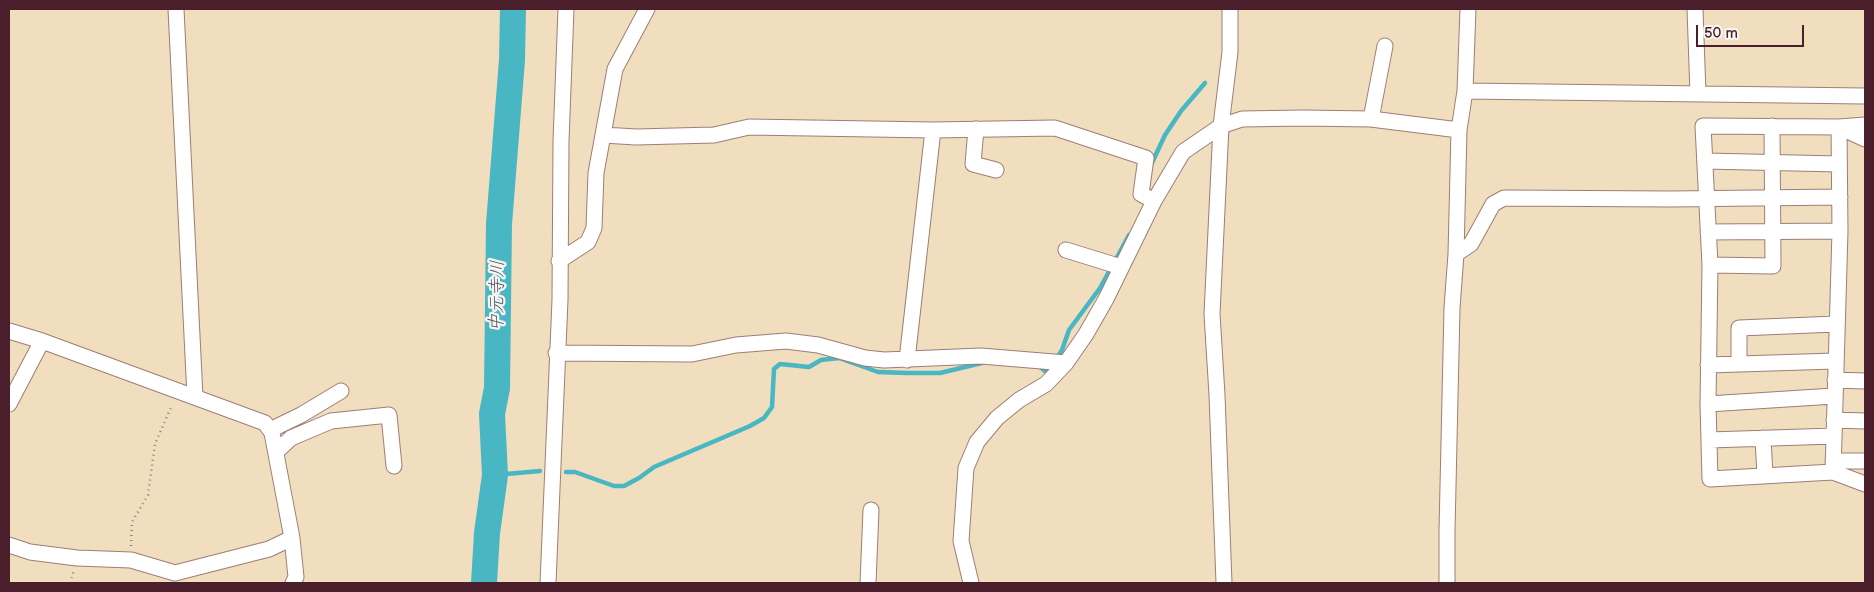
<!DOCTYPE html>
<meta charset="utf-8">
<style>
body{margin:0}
#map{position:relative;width:1874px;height:592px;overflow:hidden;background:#f0debf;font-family:"Balsamiq Sans",sans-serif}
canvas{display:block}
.frame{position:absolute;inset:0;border:10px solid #4a1f2b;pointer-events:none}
.scale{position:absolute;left:1696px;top:25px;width:108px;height:22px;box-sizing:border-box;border:2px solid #4a1f2b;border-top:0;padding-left:6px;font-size:15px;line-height:18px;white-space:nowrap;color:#4a1f2b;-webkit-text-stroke:4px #f6f6f2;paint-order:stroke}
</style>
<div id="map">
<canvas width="1874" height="592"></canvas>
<div class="frame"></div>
<div class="scale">50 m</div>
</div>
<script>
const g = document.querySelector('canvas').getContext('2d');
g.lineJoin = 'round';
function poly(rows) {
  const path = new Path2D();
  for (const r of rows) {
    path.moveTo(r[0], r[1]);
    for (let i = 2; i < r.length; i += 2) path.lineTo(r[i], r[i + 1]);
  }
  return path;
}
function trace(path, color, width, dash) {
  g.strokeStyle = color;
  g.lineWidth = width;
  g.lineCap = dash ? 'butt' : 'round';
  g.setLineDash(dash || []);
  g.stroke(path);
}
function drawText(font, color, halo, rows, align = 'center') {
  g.font = font + ' "Balsamiq Sans","Klee One",sans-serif';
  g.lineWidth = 4.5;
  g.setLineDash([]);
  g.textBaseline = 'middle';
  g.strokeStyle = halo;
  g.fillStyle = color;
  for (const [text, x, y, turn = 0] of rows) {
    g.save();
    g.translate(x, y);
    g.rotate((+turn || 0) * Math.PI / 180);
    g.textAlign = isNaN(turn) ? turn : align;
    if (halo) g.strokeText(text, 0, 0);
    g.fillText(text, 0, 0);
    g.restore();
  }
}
const stream = poly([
 [1151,165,1165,135,1181,111,1205,83],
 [1115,261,1129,235],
 [1056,359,1062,350,1069,330,1100,288,1111,268],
 [1039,366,1046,372,1051,365],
 [566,472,575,472,614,486,624,486,639,478,654,467,750,426,764,418,772,407,774,369,780,364,809,367,821,360,839,358,878,372,906,373,940,373,982,363],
 [495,475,540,471]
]);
const river = poly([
 [484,583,487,533,495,475,492,414,497,388,499,224,512,60,513,9]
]);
const path = poly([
 [131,546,132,522,148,495,155,444,172,405],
 [70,583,74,570]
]);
const minor = poly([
 [176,9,195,397],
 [1695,9,1698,94],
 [1465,91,1865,96],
 [1371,119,1385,46],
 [1865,125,1839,127,1840,231,1833,472,1865,484],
 [976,129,973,164,996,170],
 [603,135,636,137,714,135,749,127,933,130],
 [1705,161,1839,164],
 [1708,232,1840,231],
 [1066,250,1121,267],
 [1456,254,1471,244,1493,204,1504,198,1671,199,1840,197],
 [559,261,588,242,594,228,596,173,615,69,647,9],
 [1710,265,1773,266,1772,126],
 [9,331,42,341,265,423,272,433,292,538,296,577,293,583],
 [556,353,692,354,736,345,786,341,818,345,865,358,884,360,981,356,1066,363],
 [907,360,933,130,1055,128,1146,158,1141,194,1154,201],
 [1739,364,1739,328,1836,324],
 [1708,365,1835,361],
 [1835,380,1865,381],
 [9,404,42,341],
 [1708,404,1834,396],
 [1834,420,1865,421],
 [270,430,301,415,341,391],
 [1763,438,1765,476],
 [1709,440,1834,436],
 [276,452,291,438,331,421,389,415,394,466],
 [1833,461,1865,461],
 [1833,472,1710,479,1708,404,1710,265,1703,126,1839,127,1865,139],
 [9,545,30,552,77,558,131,560,175,573,269,549,292,538],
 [548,583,560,300,561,141,566,9],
 [868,583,871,510],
 [971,583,961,541,966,468,977,442,997,418,1019,400,1046,384,1066,363,1086,334,1106,299,1154,201,1183,152,1221,126,1242,119,1303,118,1371,119,1459,130],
 [1224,583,1217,395,1212,314,1221,126,1230,52,1230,9],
 [1447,583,1447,531,1452,308,1456,254,1459,130,1465,91,1468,9]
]);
const waterNames = [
 ["中元寺川",498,296,-89]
];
trace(stream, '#49b6c4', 4.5);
trace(river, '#49b6c4', 26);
trace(minor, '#9d7e75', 17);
trace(path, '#9d7e75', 2.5, [1, 4]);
trace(minor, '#fff', 15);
drawText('italic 18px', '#4a5461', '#f6f6f2', waterNames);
</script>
